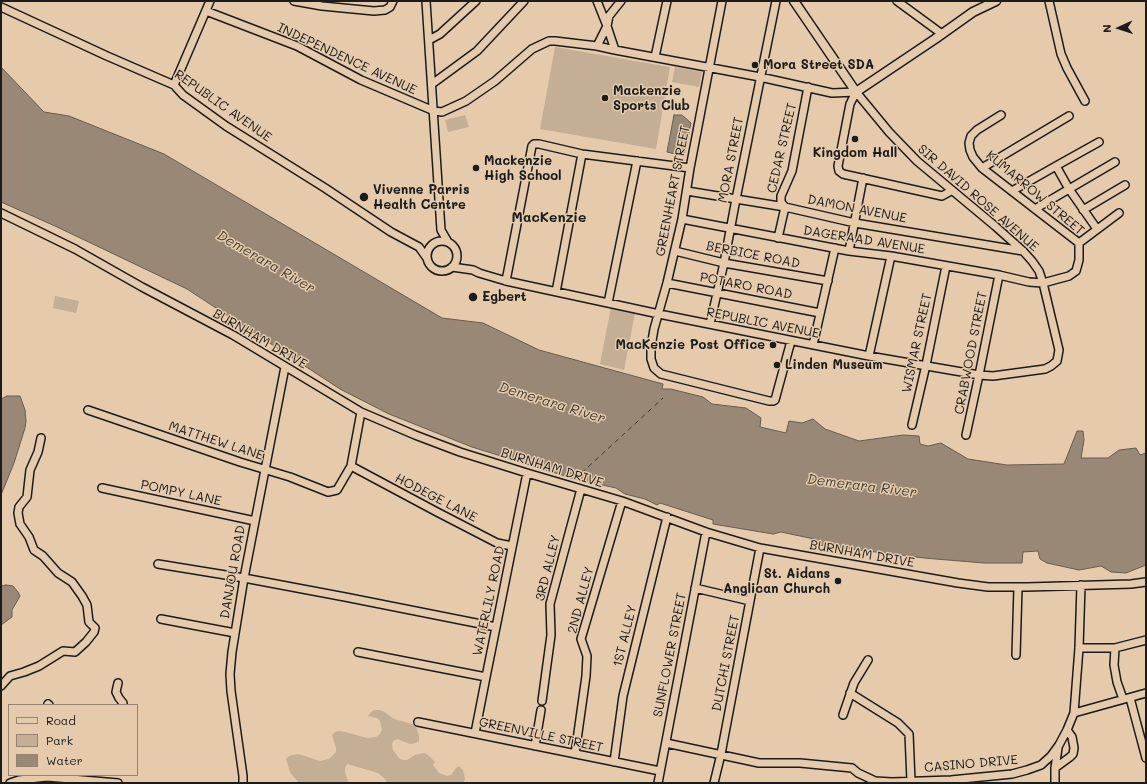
<!DOCTYPE html>
<style>
body{margin:0}
#map{position:relative;width:1147px;height:784px;overflow:hidden;background:#e5caac;font-family:Mali,sans-serif}
canvas{display:block}
.frame{position:absolute;inset:0;border:2px solid #1c1c1c;pointer-events:none}
.legend{position:absolute;left:8px;top:704px;width:130px;height:72px;box-sizing:border-box;background:#e5caac;border:1px solid #958472;margin:0;padding:5px 7px;list-style:none;font-size:12px;color:#1c1c1c}
.legend li{display:flex;align-items:center;gap:8px;height:20px}
.legend b{width:20px;border:1px solid #958472}
.north{position:absolute;left:1099px;top:8px;width:40px;height:40px;-webkit-text-stroke:3px #e5caac;paint-order:stroke;rotate:267deg;font-size:11px;font-weight:700;line-height:16px;text-align:center;color:#1c1c1c}
.north::after{content:'';display:block;margin:auto;width:14px;height:18px;background:#1c1c1c;clip-path:polygon(50% 0,100% 100%,50% 72%,0 100%)}
</style>
<div id="map">
<canvas width="1147" height="784"></canvas>
<div class="frame"></div>
<ul class="legend">
<li><b style="height:5px;background:#e5caac"></b>Road</li>
<li><b style="height:11px;background:#c4ae94"></b>Park</li>
<li><b style="height:11px;background:#988875"></b>Water</li>
</ul>
<div class="north">N</div>
</div>
<script>
const g = document.querySelector('canvas').getContext('2d');
g.lineJoin = 'round';
function fillPath(path, color) {
  g.fillStyle = color;
  g.fill(path, 'evenodd');
}
function poly(rows) {
  const path = new Path2D();
  for (const r of rows) {
    if (r.length === 3) {
      path.moveTo(r[0] + r[2], r[1]);
      path.arc(r[0], r[1], r[2], 0, 2 * Math.PI);
      continue;
    }
    path.moveTo(r[0], r[1]);
    for (let i = 2; i < r.length; i += 2) path.lineTo(r[i], r[i + 1]);
  }
  return path;
}
function trace(path, color, width, dash) {
  g.strokeStyle = color;
  g.lineWidth = width;
  g.lineCap = dash ? 'butt' : 'round';
  g.setLineDash(dash || []);
  g.stroke(path);
}
function drawText(font, color, halo, rows, align = 'center') {
  g.font = font + ' Mali,sans-serif';
  g.lineWidth = 3;
  g.setLineDash([]);
  g.textBaseline = 'middle';
  g.strokeStyle = halo;
  g.fillStyle = color;
  for (const [text, x, y, turn = 0] of rows) {
    g.save();
    g.translate(x, y);
    g.rotate((+turn || 0) * Math.PI / 180);
    g.textAlign = isNaN(turn) ? turn : align;
    if (halo) g.strokeText(text, 0, 0);
    g.fillText(text, 0, 0);
    g.restore();
  }
}
const green = poly([
 [555,47,670,67,656,149,540,129],
 [675,67,702,72,699,87,672,82],
 [465,115,469,127,448,132,445,120],
 [55,296,79,301,76,313,53,308],
 [611,307,635,313,624,370,600,364],
 [374,710,379,710,383,711,394,719,412,724,416,726,419,736,419,741,415,743,410,744,397,739,393,741,392,745,393,750,399,758,403,760,407,760,415,755,424,753,428,755,435,762,433,765,439,773,447,776,451,775,456,768,459,766,463,770,464,774,465,779,463,783,387,783,385,779,378,773,347,764,345,768,345,773,349,783,299,783,293,776,290,772,286,759,289,756,298,754,320,761,329,759,336,752,336,748,332,735,335,732,339,731,345,732,367,738,376,737,380,734,382,730,380,721,377,718,368,716,371,712]
]);
const water = poly([
 [1,67,44,112,69,116,164,154,442,318,483,323,539,350,663,384,662,389,671,389,703,397,712,404,746,408,761,418,760,427,786,433,789,421,802,423,813,419,825,429,859,441,903,435,919,436,920,444,928,446,941,443,968,459,1007,465,1064,464,1077,431,1083,431,1084,440,1081,458,1108,458,1119,450,1136,448,1140,455,1146,453,1146,565,1126,573,1111,572,1101,566,1079,570,1047,563,1040,559,1038,551,1023,552,1022,563,984,563,924,558,818,545,814,539,781,532,773,534,713,524,713,520,660,503,657,505,645,499,625,494,616,488,575,479,472,447,389,414,340,389,187,289,55,226,1,202,1,67],
 [674,115,682,115,691,123,684,156,667,152,674,115],
 [7,396,20,396,25,410,26,421,25,428,14,463,1,495,1,399,7,396],
 [6,585,13,586,18,592,20,596,12,610,12,617,1,625,1,586,6,585]
]);
const ferry = poly([
 [575,479,663,398]
]);
const minor = poly([
 [294,1,322,6,374,11,385,10,390,7,393,1],
 [426,1,441,230,448,242],
 [597,1,607,26,615,50],
 [722,1,690,168,682,219,667,283,654,329,651,347,651,359,654,368,661,374,769,401,773,401,775,400,791,341],
 [897,1,942,34],
 [1049,1,1061,54,1067,68,1085,101],
 [1,7,107,56,174,85,183,95,226,126,325,188,391,232,419,247,426,257],
 [206,11,297,46,361,80,434,111,442,112,466,101,495,81,532,49,549,41,555,41,597,46,615,50,760,77,832,93,856,92],
 [429,40,440,34,476,1],
 [597,46,607,26,609,16,621,1],
 [655,57,667,1],
 [432,84,477,51,524,1],
 [174,85,210,1],
 [856,92,850,104,838,166,839,171,843,174,942,196,951,191],
 [1056,166,1069,189,1097,229],
 [982,168,1069,116],
 [687,191,785,207,855,223,1023,251],
 [1012,191,1056,166,1099,142],
 [1035,209,1115,162],
 [1083,210,1125,185],
 [1,213,75,249,142,287,233,335,361,412,415,435,460,452,527,473,622,501,706,532,760,548,958,583,988,587,1027,587,1131,584,1146,582],
 [682,219,849,251,891,256,999,275,1029,282,1043,283,1069,276,1076,271,1079,260,1079,243,1035,209,982,168,973,157,970,150,969,143,971,136,977,130,1001,115],
 [778,238,785,207,781,202,781,196,792,171,808,87],
 [442,256,15],
 [1079,243,1119,213],
 [675,251,724,263,828,281],
 [849,251,863,178],
 [452,267,473,270,479,273,506,281,659,314,869,356,979,375,993,376,1045,369,1051,366,1057,361,1059,350,1043,283,1039,271,1032,261,1023,251,995,226,917,161,889,132,856,92],
 [506,281,532,146,534,144,539,144,582,154,690,168],
 [667,283,820,313],
 [556,292,582,154],
 [608,303,637,161],
 [710,324,724,263,736,199,776,1],
 [813,345,835,248],
 [869,356,891,256],
 [88,410,240,462,290,477,328,492,337,490,351,466,361,412],
 [912,425,926,365,946,266],
 [966,435,979,375,999,275],
 [351,466,437,512,497,543,512,546],
 [102,488,255,521],
 [158,564,244,578,345,597,496,627],
 [695,588,750,601],
 [161,619,235,633],
 [1079,648,1115,648,1146,640],
 [1115,648,1114,665,1117,682,1123,699],
 [358,652,486,677],
 [1016,655,1018,587],
 [118,683,116,692,119,698,123,703,123,705],
 [1,686,10,676,24,672,39,666,63,651,75,652,86,642,94,632,95,628,89,622,87,605,82,596,72,582,58,573,43,556,34,550,29,537,20,524,18,513,19,507,27,497,30,470,38,452,41,438],
 [850,693,898,723,909,734,911,781],
 [1130,698,1146,758],
 [542,701,551,635,550,604,581,489],
 [48,704,49,705],
 [1074,713,1146,693],
 [843,715,854,683,868,660],
 [418,722,660,771],
 [475,733,486,677,527,473],
 [666,743,759,763,800,763,852,768,858,773,875,781,892,782,951,780,1012,774,1027,770,1041,765,1051,756,1059,745,1067,730,1074,713,1079,648,1081,585],
 [535,746,541,710],
 [575,754,586,676,587,656,581,639,622,501],
 [614,762,623,696,667,517],
 [1055,768,1070,757,1073,754,1074,748,1072,737,1067,730],
 [10,783,19,780,47,777,118,783],
 [243,783,243,776,231,691,230,674,232,652,244,578,285,367],
 [658,783,706,532],
 [714,783,721,754,760,548],
 [1055,783,1055,768,1058,748]
]);
const major = poly([
 [794,1,856,92,935,39,973,12,996,1]
]);
const markers = [
 [755,65,4,"#1c1c1c"],
 [605,98,4,"#1c1c1c"],
 [855,139,4,"#1c1c1c"],
 [476,168,4,"#1c1c1c"],
 [364,197,5,"#1c1c1c"],
 [473,297,5,"#1c1c1c"],
 [773,345,4,"#1c1c1c"],
 [777,365,4,"#1c1c1c"],
 [838,581,4,"#1c1c1c"]
];
const streetNames = [
 ["INDEPENDENCE AVENUE",347,59,25],
 ["REPUBLIC AVENUE",223,106,35],
 ["CEDAR STREET",782,148,-77],
 ["MORA STREET",731,160,-79],
 ["GREENHEART STREET",673,191,-79],
 ["KUMARROW STREET",1035,193,40],
 ["SIR DAVID ROSE AVENUE",978,198,41],
 ["DAMON AVENUE",857,209,11],
 ["DAGERAAD AVENUE",864,240,9],
 ["BERBICE ROAD",753,255,11],
 ["POTARO ROAD",746,286,11],
 ["REPUBLIC AVENUE",763,323,11],
 ["BURNHAM DRIVE",260,339,30],
 ["WISMAR STREET",917,343,-78],
 ["CRABWOOD STREET",971,353,-79],
 ["MATTHEW LANE",216,441,18],
 ["BURNHAM DRIVE",552,468,17],
 ["POMPY LANE",181,493,12],
 ["HODEGE LANE",436,498,27],
 ["BURNHAM DRIVE",862,554,10],
 ["3RD ALLEY",548,568,-76],
 ["DANJOU ROAD",233,572,-80],
 ["2ND ALLEY",581,600,-75],
 ["WATERLILY ROAD",489,601,-78],
 ["1ST ALLEY",625,636,-76],
 ["SUNFLOWER STREET",670,655,-79],
 ["DUTCHI STREET",726,663,-79],
 ["GREENVILLE STREET",541,735,12],
 ["CASINO DRIVE",971,764,-5]
];
const poiNames = [
 ["Mora Street SDA",763,65],
 ["Mackenzie",613,91],
 ["Sports Club",613,106],
 ["Kingdom Hall",855,153,"center"],
 ["Mackenzie",484,161],
 ["High School",484,176],
 ["Vivenne Parris",373,190],
 ["Health Centre",373,205],
 ["Egbert",482,297],
 ["MacKenzie Post Office",765,345,"right"],
 ["Linden Museum",785,365],
 ["St. Aidans",830,574,"right"],
 ["Anglican Church",830,589,"right"]
];
const neighbourhoodNames = [
 ["MacKenzie",549,218]
];
const waterNames = [
 ["Demerara River",266,262,30],
 ["Demerara River",552,403,17],
 ["Demerara River",862,486,7]
];
fillPath(green, '#c4ae94');
fillPath(water, '#988875');
trace(water, '#665d51', 1);
trace(ferry, '#413c37', 1, [5, 4]);
trace(minor, '#1c1c1c', 10);
trace(major, '#1c1c1c', 11);
trace(minor, '#e5caac', 7);
trace(major, '#e5caac', 8);
for (const [x, y, r, color] of markers) {
  const dot = new Path2D();
  dot.arc(x, y, r, 0, 2 * Math.PI);
  g.fillStyle = color;
  g.fill(dot);
  trace(dot, '#e5caac', 1.5);
}
drawText('13px', '#1c1c1c', '#e5caac', streetNames);
drawText('bold 13px', '#1c1c1c', '#e5caac', poiNames, 'left');
drawText('bold 14px', '#1c1c1c', '#e5caac', neighbourhoodNames);
drawText('italic 14px', '#413c37', '#e5caac', waterNames);
</script>
